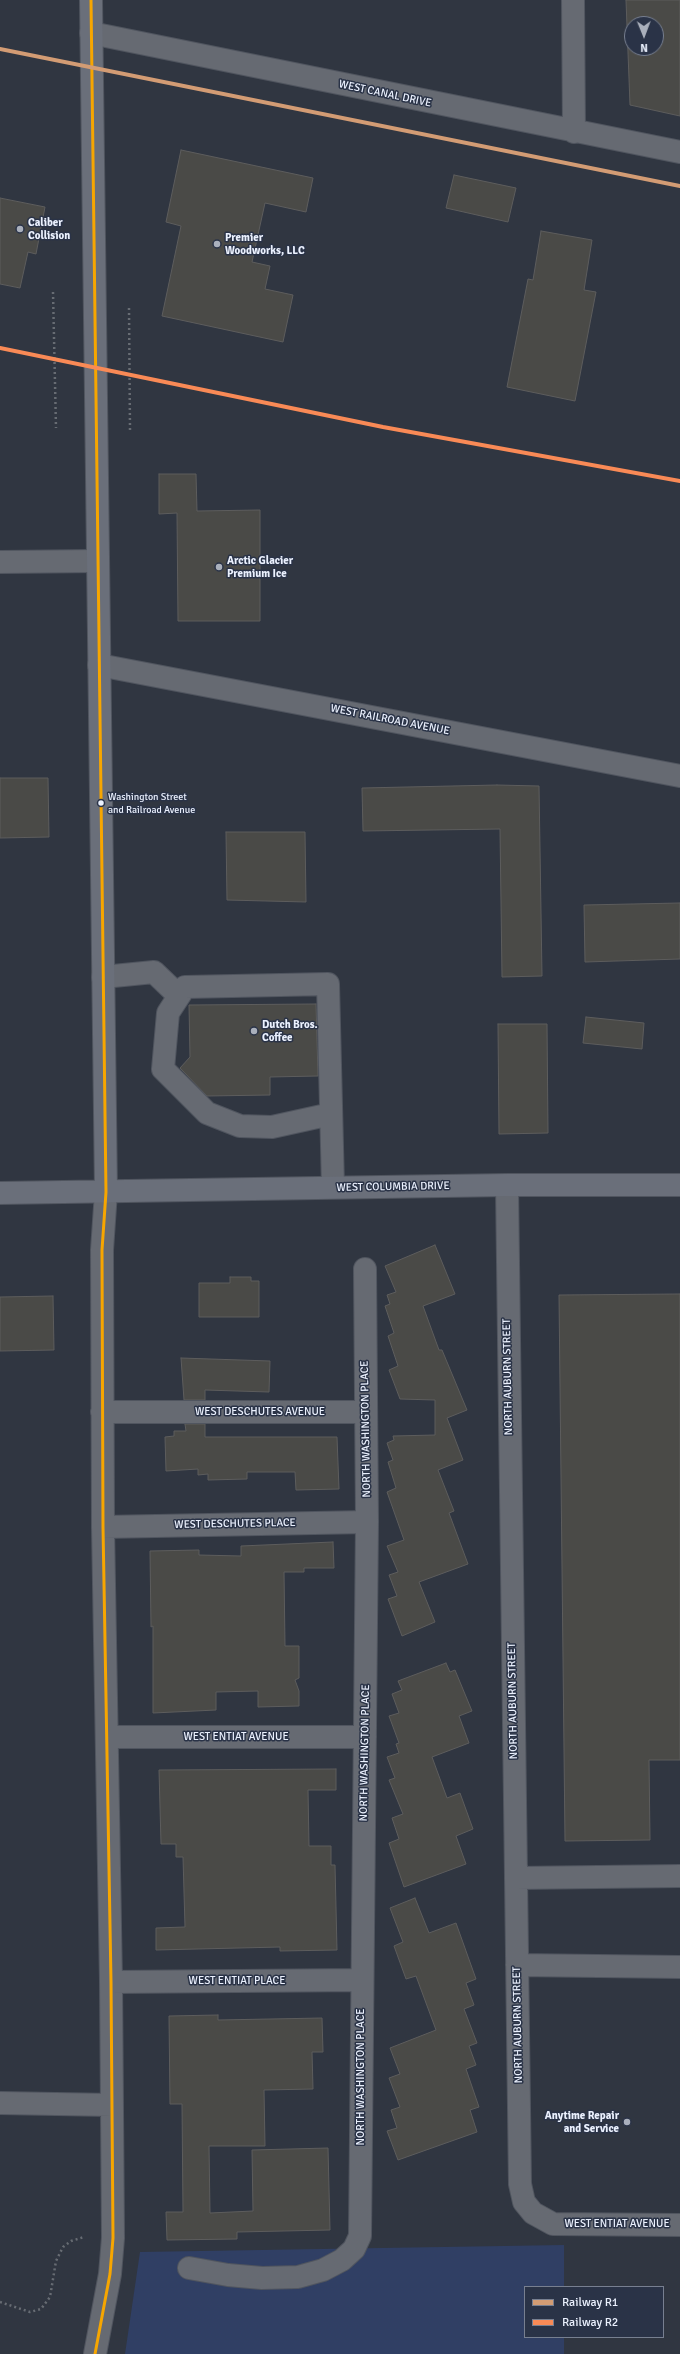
<!DOCTYPE html>
<style>
body{margin:0}
#map{position:relative;width:680px;height:2354px;overflow:hidden;background:#303641;font-family:Signika,sans-serif}
canvas{display:block}
.legend{position:absolute;left:524px;top:2286px;width:140px;height:52px;box-sizing:border-box;background:#2a3347;border:1px solid #777f90;margin:0;padding:5px 7px;list-style:none;font-size:12px;color:#ebf1fe}
.legend li{display:flex;align-items:center;gap:8px;height:20px}
.legend b{width:20px;border:1px solid #777f90}
.north{position:absolute;left:624px;top:16px;width:40px;height:40px;box-sizing:border-box;background:#2a3347;border:1px solid #777f90;border-radius:50%;rotate:179deg;font-size:11px;font-weight:700;line-height:16px;text-align:center;color:#ebf1fe}
.north::after{content:'';display:block;margin:auto;width:14px;height:18px;background:#aab0bc;clip-path:polygon(50% 0,100% 100%,50% 72%,0 100%)}
</style>
<div id="map">
<canvas width="680" height="2354"></canvas>
<ul class="legend">
<li><b style="height:5px;background:#d39c74"></b>Railway R1</li>
<li><b style="height:5px;background:#f98a56"></b>Railway R2</li>
</ul>
<div class="north">N</div>
</div>
<script>
const g = document.querySelector('canvas').getContext('2d');
g.lineJoin = 'round';
function fillPath(path, color) {
  g.fillStyle = color;
  g.fill(path, 'evenodd');
}
function poly(rows) {
  const path = new Path2D();
  for (const r of rows) {
    path.moveTo(r[0], r[1]);
    for (let i = 2; i < r.length; i += 2) path.lineTo(r[i], r[i + 1]);
  }
  return path;
}
function trace(path, color, width, dash) {
  g.strokeStyle = color;
  g.lineWidth = width;
  g.lineCap = dash ? 'butt' : 'round';
  g.setLineDash(dash || []);
  g.stroke(path);
}
function drawText(font, color, halo, rows, align = 'center') {
  g.font = font + ' Signika,sans-serif';
  g.lineWidth = 3;
  g.setLineDash([]);
  g.textBaseline = 'middle';
  g.strokeStyle = halo;
  g.fillStyle = color;
  for (const [text, x, y, turn = 0] of rows) {
    g.save();
    g.translate(x, y);
    g.rotate((+turn || 0) * Math.PI / 180);
    g.textAlign = isNaN(turn) ? turn : align;
    if (halo) g.strokeText(text, 0, 0);
    g.fillText(text, 0, 0);
    g.restore();
  }
}
const green = poly([
 [564,2245,564,2287,525,2287,525,2337,564,2337,564,2354,125,2354,140,2252]
]);
const building = poly([
 [626,0,680,0,680,116,630,105,626,0],
 [632,24,656,24,656,48,632,48,632,24],
 [181,150,313,178,306,212,265,203,252,262,270,266,265,289,293,295,283,342,162,316,181,226,166,222,181,150],
 [454,175,516,188,508,222,446,208,454,175],
 [0,198,45,207,36,254,28,252,20,288,0,284,0,198],
 [541,231,592,240,584,290,596,292,575,401,507,387,528,279,533,280,541,231],
 [159,474,196,474,197,511,260,510,260,621,178,621,177,513,159,514,159,474],
 [0,778,48,778,49,837,0,838,0,778],
 [497,785,539,786,542,976,502,977,500,829,363,831,362,788,497,785],
 [226,832,305,832,306,902,227,900,226,832],
 [680,903,680,959,585,962,584,905,680,903],
 [316,1004,318,1076,270,1077,270,1095,207,1096,180,1068,190,1057,189,1005,316,1004],
 [586,1017,644,1023,642,1049,583,1043,586,1017],
 [498,1024,547,1024,548,1133,499,1134,498,1024],
 [435,1245,455,1294,423,1306,439,1350,442,1350,467,1410,447,1418,463,1460,438,1470,454,1511,449,1513,468,1564,419,1582,435,1622,402,1636,388,1599,397,1596,389,1575,398,1572,387,1546,404,1540,387,1492,396,1488,388,1462,393,1460,387,1443,394,1440,393,1436,435,1435,435,1400,400,1399,389,1370,398,1366,388,1336,394,1333,385,1306,390,1304,387,1295,396,1292,385,1266,435,1245],
 [230,1277,251,1277,251,1281,259,1281,259,1317,199,1317,199,1283,230,1283,230,1277],
 [680,1294,680,1760,649,1760,650,1840,565,1841,559,1295,680,1294],
 [53,1296,54,1350,0,1351,0,1297,53,1296],
 [181,1358,270,1361,269,1392,205,1390,205,1400,184,1400,181,1358],
 [185,1424,205,1424,205,1437,337,1437,339,1489,296,1490,295,1472,247,1472,247,1479,208,1480,208,1474,198,1475,198,1469,166,1471,165,1437,174,1436,174,1431,186,1431,185,1424],
 [333,1542,334,1568,304,1568,304,1572,284,1572,285,1646,299,1646,299,1678,295,1680,299,1691,299,1706,258,1707,258,1691,216,1692,216,1710,153,1713,153,1626,151,1627,150,1551,199,1550,199,1555,241,1556,241,1546,333,1542],
 [446,1663,450,1672,455,1670,472,1711,459,1716,469,1743,432,1757,447,1798,460,1793,473,1829,456,1836,466,1864,404,1887,389,1843,399,1839,392,1818,403,1814,389,1780,395,1778,387,1757,399,1753,396,1744,399,1743,389,1716,399,1713,392,1694,402,1690,398,1681,446,1663],
 [336,1769,336,1790,308,1790,309,1846,331,1846,331,1865,335,1865,337,1950,280,1951,280,1947,156,1950,156,1928,185,1927,183,1857,176,1857,176,1844,161,1844,159,1770,336,1769],
 [415,1898,429,1933,456,1923,476,1979,466,1983,474,2005,464,2009,477,2043,469,2046,476,2065,466,2069,479,2107,470,2110,477,2132,398,2160,387,2131,397,2128,391,2110,400,2107,389,2078,400,2074,390,2048,436,2030,416,1976,406,1979,394,1946,403,1942,390,1908,415,1898],
 [218,2015,218,2020,322,2018,323,2052,312,2052,313,2089,264,2090,265,2146,209,2146,210,2213,253,2211,252,2150,328,2148,330,2230,237,2232,237,2239,167,2240,166,2212,183,2212,182,2104,170,2104,169,2016,218,2015]
]);
const path = poly([
 [53,292,56,428],
 [129,308,130,430],
 [0,2302,30,2312,41,2309,50,2297,56,2261,63,2247,71,2241,84,2237]
]);
const minor = poly([
 [573,0,574,132],
 [91,33,680,152],
 [0,562,98,561],
 [99,665,680,776],
 [103,977,154,972,179,996],
 [331,1114,272,1127,240,1126,207,1113,163,1069,168,1013,185,987,328,984,333,1187],
 [507,1185,520,2184,524,2202,533,2213,553,2224,680,2225],
 [102,1412,366,1412],
 [103,1527,367,1522],
 [107,1737,365,1737],
 [516,1878,680,1876],
 [517,1965,680,1967],
 [111,1982,362,1980],
 [0,2103,112,2105],
 [189,2268,228,2275,262,2278,298,2277,323,2270,342,2260,354,2249,360,2236,367,1522,365,1269],
 [95,2354,110,2274,113,2238,111,1982,103,1527,102,1250,106,1192]
]);
const major = poly([
 [91,0,106,1192],
 [0,1193,507,1185,680,1185]
]);
const bus1 = poly([
 [91,0,106,1192,102,1250,103,1527,111,1982,113,2238,110,2274,95,2354]
]);
const rail1 = poly([
 [0,49,680,186]
]);
const rail2 = poly([
 [0,348,383,427,680,481]
]);
const markers = [
 [20,229,4,"#aab0bc"],
 [217,244,4,"#aab0bc"],
 [219,567,4,"#aab0bc"],
 [101,803,3.5,"#ebf1fe"],
 [254,1031,4,"#aab0bc"],
 [627,2122,4,"#aab0bc"]
];
const busNames = [
 ["Washington Street",108,797],
 ["and Railroad Avenue",108,810]
];
const streetNames = [
 ["WEST CANAL DRIVE",385,94,12],
 ["WEST RAILROAD AVENUE",390,720,11],
 ["WEST COLUMBIA DRIVE",393,1187,-1],
 ["NORTH AUBURN STREET",508,1377,-91],
 ["WEST DESCHUTES AVENUE",260,1412],
 ["NORTH WASHINGTON PLACE",366,1429,-91],
 ["WEST DESCHUTES PLACE",235,1524,-1],
 ["NORTH AUBURN STREET",513,1701,-91],
 ["WEST ENTIAT AVENUE",236,1737],
 ["NORTH WASHINGTON PLACE",365,1753,-89],
 ["WEST ENTIAT PLACE",237,1981],
 ["NORTH AUBURN STREET",518,2025,-91],
 ["NORTH WASHINGTON PLACE",361,2077,-90],
 ["WEST ENTIAT AVENUE",617,2224]
];
const poiNames = [
 ["Caliber",28,223],
 ["Collision",28,236],
 ["Premier",225,238],
 ["Woodworks, LLC",225,251],
 ["Arctic Glacier",227,561],
 ["Premium Ice",227,574],
 ["Dutch Bros.",262,1025],
 ["Coffee",262,1038],
 ["Anytime Repair",619,2116,"right"],
 ["and Service",619,2129,"right"]
];
fillPath(green, '#303f64');
fillPath(building, '#4a4a47');
trace(building, '#5d5d5d', 1);
trace(minor, '#50555f', 24);
trace(major, '#50555f', 24);
trace(path, '#676c73', 2.5, [2, 3]);
trace(minor, '#666a72', 22);
trace(major, '#6a6f7a', 22);
trace(bus1, '#f7a600', 3);
trace(rail1, '#d39c74', 4);
trace(rail2, '#f98a56', 4);
for (const [x, y, r, color] of markers) {
  const dot = new Path2D();
  dot.arc(x, y, r, 0, 2 * Math.PI);
  g.fillStyle = color;
  g.fill(dot);
  trace(dot, '#2a3347', 1.5);
}
drawText('10px', '#ebf1fe', '#2a3347', busNames, 'left');
drawText('11px', '#ebf1fe', '#2a3347', streetNames);
drawText('bold 11px', '#ebf1fe', '#2a3347', poiNames, 'left');
</script>
